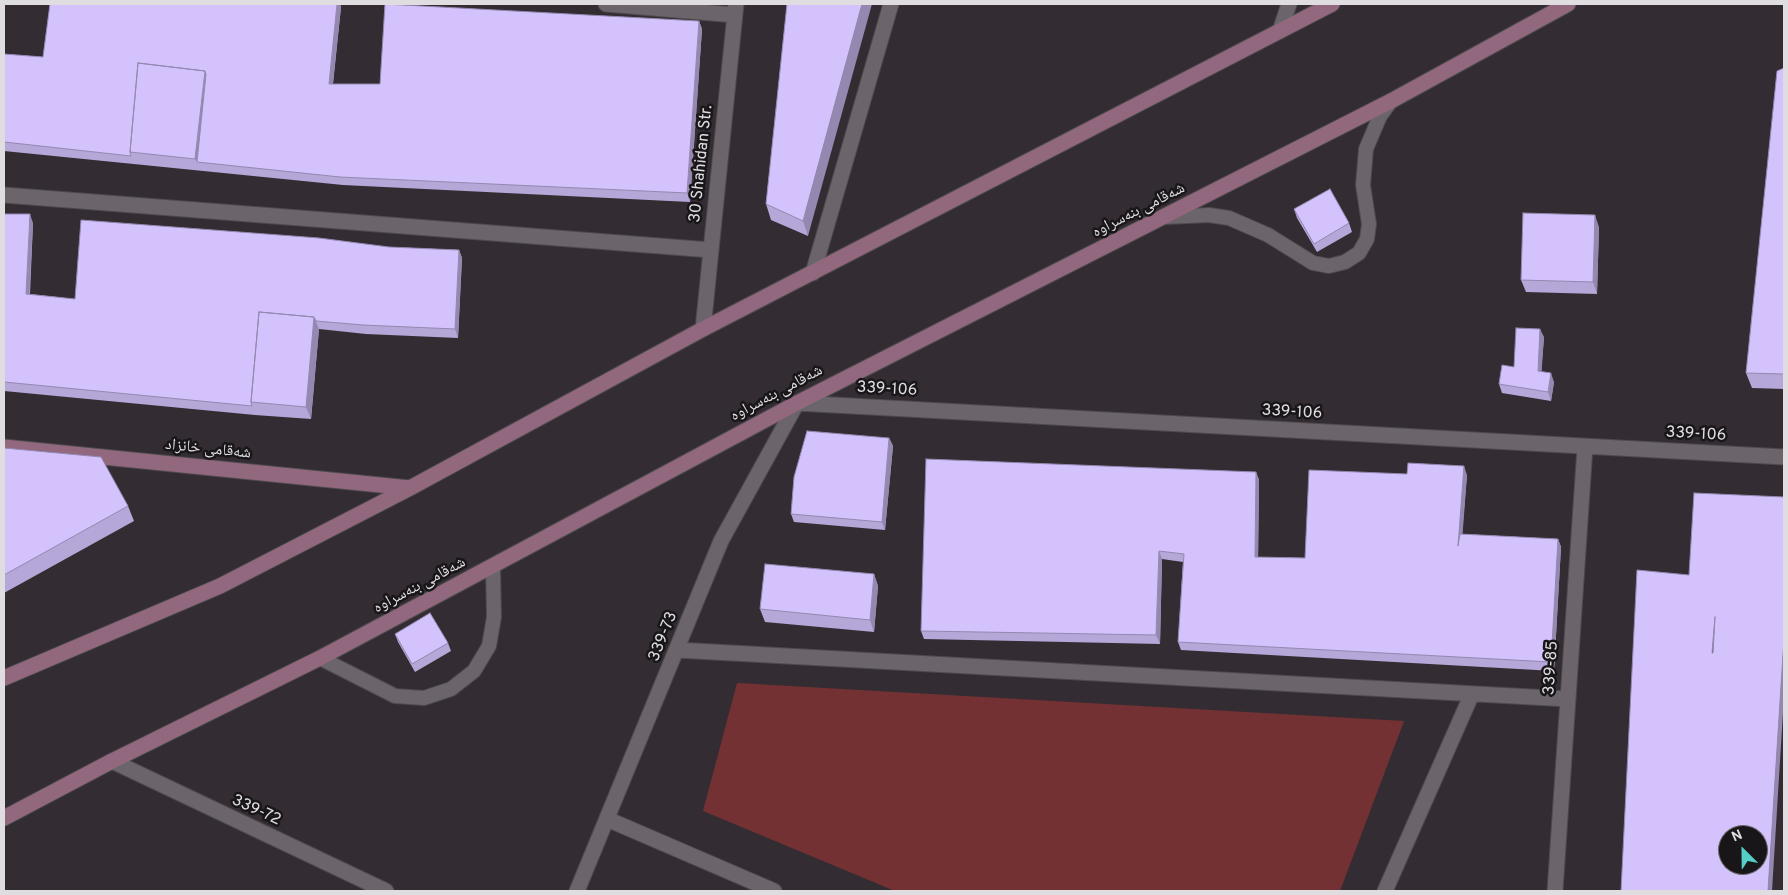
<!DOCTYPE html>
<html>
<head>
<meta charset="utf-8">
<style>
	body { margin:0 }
	#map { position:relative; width:1788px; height:895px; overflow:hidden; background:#332d33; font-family:Overpass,sans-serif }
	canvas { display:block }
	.frame { position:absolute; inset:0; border:5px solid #e0dde0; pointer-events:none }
	.north { position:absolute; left:1718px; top:825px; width:50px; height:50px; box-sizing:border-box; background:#191619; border:1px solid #696669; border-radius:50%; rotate:337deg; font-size:14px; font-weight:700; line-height:20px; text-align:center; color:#e0dde0 }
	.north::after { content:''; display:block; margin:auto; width:18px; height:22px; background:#55cec5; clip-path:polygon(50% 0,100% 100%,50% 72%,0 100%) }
</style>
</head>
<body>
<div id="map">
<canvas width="1788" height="895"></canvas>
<div class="frame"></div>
<div class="north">N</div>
</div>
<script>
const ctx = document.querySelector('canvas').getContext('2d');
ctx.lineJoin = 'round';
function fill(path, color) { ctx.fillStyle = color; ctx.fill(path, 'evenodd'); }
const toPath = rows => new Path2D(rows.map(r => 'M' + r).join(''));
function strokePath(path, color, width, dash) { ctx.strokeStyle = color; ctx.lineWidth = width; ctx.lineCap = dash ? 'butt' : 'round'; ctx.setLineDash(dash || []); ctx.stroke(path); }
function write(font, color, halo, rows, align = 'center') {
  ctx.font = font + ' Overpass,"Noto Naskh Arabic",sans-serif'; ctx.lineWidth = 5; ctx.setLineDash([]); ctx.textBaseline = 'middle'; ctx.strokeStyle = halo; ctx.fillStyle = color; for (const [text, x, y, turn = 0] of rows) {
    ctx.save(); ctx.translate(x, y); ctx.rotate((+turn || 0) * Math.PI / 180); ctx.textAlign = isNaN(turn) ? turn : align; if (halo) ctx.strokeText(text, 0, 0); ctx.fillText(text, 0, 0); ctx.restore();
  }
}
const green = toPath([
	[737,683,1404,721,1340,891,895,891,703,811]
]);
const lane = toPath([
	[1166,217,1209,215,1229,218,1268,235,1313,263,1329,266,1345,262,1359,253,1367,239,1369,224,1363,185,1366,149,1380,116,1391,101],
	[320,658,395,696,424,698,451,689,474,671,489,646,494,617,493,568]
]);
const street = toPath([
	[606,4,735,15],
	[1280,31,1289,4],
	[4,195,711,250],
	[813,273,891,4],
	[703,329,736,4],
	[677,650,1568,699],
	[112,761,386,891],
	[607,819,774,891],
	[577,891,721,541,797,403,1784,457],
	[1385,891,1471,696],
	[1555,891,1585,447]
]);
const secondary = toPath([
	[4,447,410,488],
	[4,678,220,586,410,488,703,329,1332,4],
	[4,818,112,761,320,658,797,403,1391,101,1568,4]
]);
const wall = toPath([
	[50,4,340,4,341,7,333,84,380,84,699,21,702,29,690,202,343,185,4,151,4,54,43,57],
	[787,4,808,236,771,220,766,204],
	[1784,68,1784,389,1752,388,1746,373],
	[1294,209,1349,223,1352,232,1317,252,1297,218],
	[4,214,33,223,30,294,75,299,389,247,459,250,462,258,458,338,366,334,319,329,311,419,255,415,4,391],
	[1599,227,1597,294,1526,292,1521,280],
	[1544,337,1541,372,1554,382,1551,401,1502,393,1499,384,1514,367],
	[889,438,893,446,885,530,794,522,791,514],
	[4,448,128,506,134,521,4,593],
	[1256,472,1259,480,1258,557,1305,558,1407,474,1467,475,1462,534,1558,539,1561,547,1554,671,1181,650,1178,642,1183,562,1162,559,1160,644,924,639,921,631],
	[874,574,878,586,874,632,765,622,760,609],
	[395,634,448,643,451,651,415,672,398,642]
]);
const shadedWall = toPath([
	[337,4,340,4,341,7,332,92,329,84],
	[862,4,872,4,808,236,803,221],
	[699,21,702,29,690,202,687,193],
	[205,71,209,83,197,162,195,159],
	[30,214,33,223,29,302,26,294],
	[1595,215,1599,227,1597,294,1593,282],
	[459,250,462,258,458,338,455,329],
	[314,317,319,329,311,419,306,407],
	[1540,329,1544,337,1541,380,1538,371],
	[1551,373,1554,382,1551,401,1548,392],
	[889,438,893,446,885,530,882,522],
	[1464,466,1467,475,1461,555,1458,546],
	[1256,472,1259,480,1258,566,1255,557],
	[1558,539,1561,547,1554,671,1551,662],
	[1159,551,1162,559,1160,644,1156,635],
	[874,574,878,586,874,632,870,620],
	[1784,639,1784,696,1772,891,1768,891]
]);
const building = toPath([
	[50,4,337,4,329,84,380,84,385,4,699,21,687,193,340,177,197,162,206,74,205,71,138,63,130,152,131,156,4,142,4,54,43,57,50,4],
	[787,4,862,4,803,221,766,204,787,4],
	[138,63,205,71,195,159,130,152,138,63],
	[1784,68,1784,374,1746,373,1777,71,1784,68],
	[1330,189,1349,223,1314,244,1294,209,1330,189],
	[1523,213,1595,215,1593,282,1521,280,1523,213],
	[4,214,30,214,26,294,75,299,81,220,319,238,389,247,459,250,455,329,363,325,316,321,314,317,259,312,251,402,252,406,4,382,4,214],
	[259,312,314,317,306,407,251,402,259,312],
	[1516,328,1540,329,1538,371,1551,373,1548,392,1499,384,1502,365,1514,367,1516,328],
	[807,431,889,438,882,522,791,514,794,477,807,431],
	[4,448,101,457,128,506,4,575,4,448],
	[926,459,1256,472,1255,557,1305,558,1309,470,1407,474,1408,463,1464,466,1458,546,1460,534,1558,539,1551,662,1178,642,1184,554,1159,551,1156,635,921,631,926,459],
	[1694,493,1784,497,1784,639,1768,891,1621,891,1637,570,1689,575,1694,493],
	[1715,617,1713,653,1712,653,1715,617],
	[1728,835,1758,835,1758,865,1728,865,1728,835],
	[765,564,874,574,870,620,760,609,765,564],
	[430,613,448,643,412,664,395,634,430,613]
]);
const streetNames = [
	["30 Shahidan Str.",702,164,-84],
	["شەقامی بنەسراوە",1139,211,-27],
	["339-106",887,390,3],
	["شەقامی بنەسراوە",777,394,-28],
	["339-106",1292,413,3],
	["339-106",1696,435,3],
	["شەقامی خانزاد",208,450,6],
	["شەقامی بنەسراوە",420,586,-28],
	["339-73",664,637,-68],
	["339-85",1552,668,-86],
	["339-72",256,811,25]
];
fill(green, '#743133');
strokePath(lane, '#4d494d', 16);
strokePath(street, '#4d494d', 17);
strokePath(secondary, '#4d494d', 17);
strokePath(lane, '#6b646b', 14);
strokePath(street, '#6b646b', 15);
strokePath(secondary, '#91687e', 15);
fill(wall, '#b5a7d8');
fill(shadedWall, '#9488b0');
fill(building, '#d3c2fb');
strokePath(building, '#9488b0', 1);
write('16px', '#e0dde0', '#191619', streetNames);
</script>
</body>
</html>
